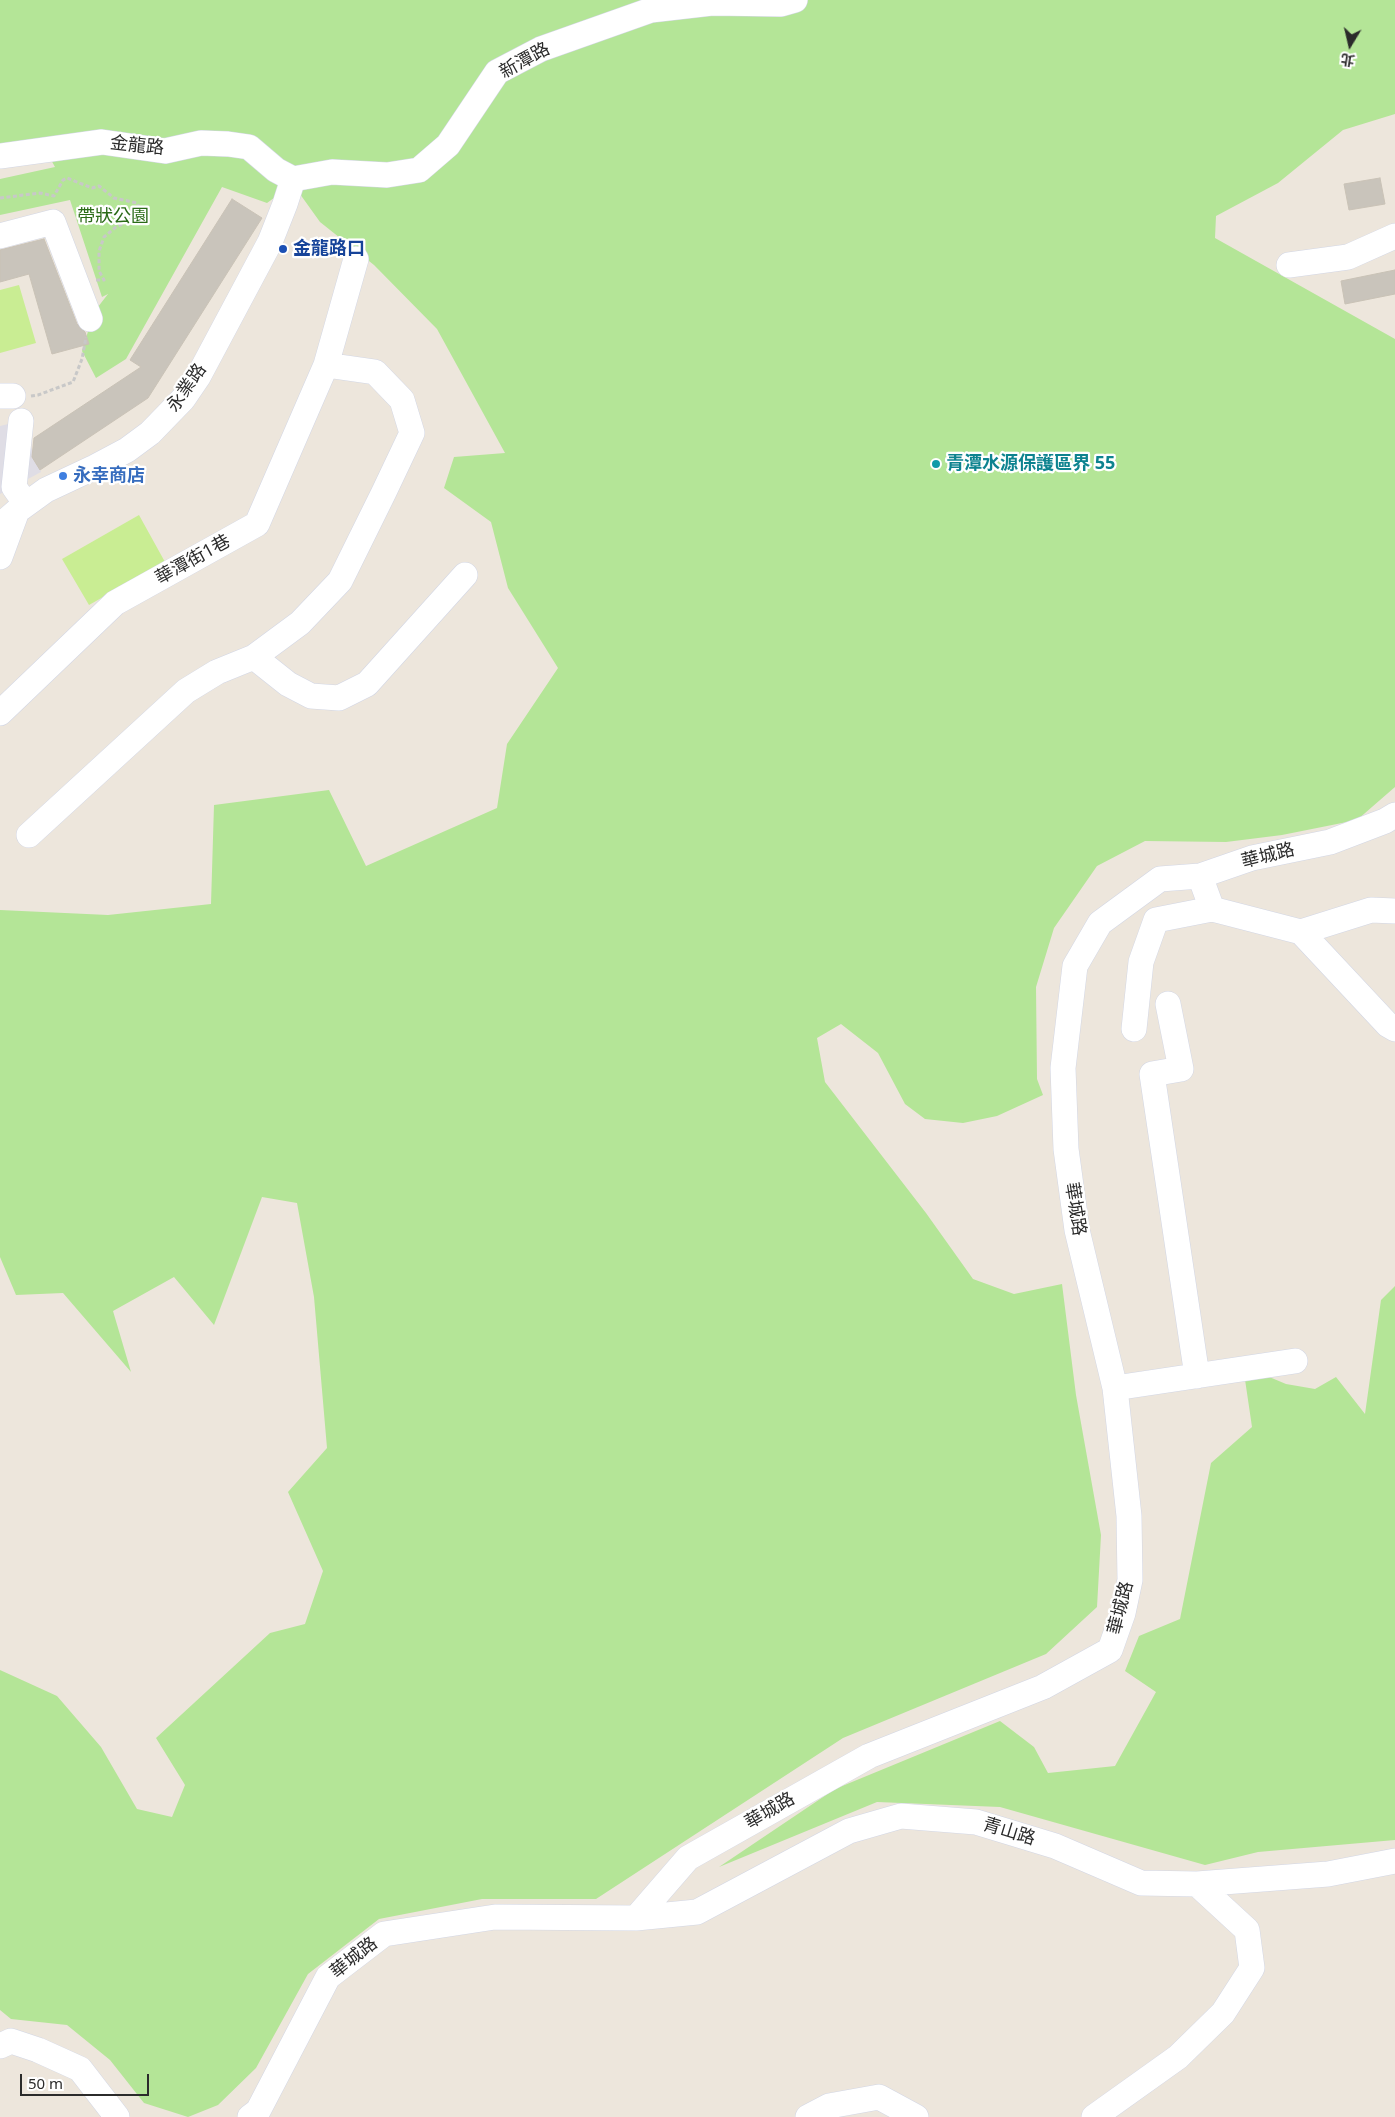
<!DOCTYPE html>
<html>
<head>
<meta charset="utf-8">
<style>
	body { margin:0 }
	#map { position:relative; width:1395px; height:2117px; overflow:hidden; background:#ede6dc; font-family:"Noto Sans","Noto Sans TC",sans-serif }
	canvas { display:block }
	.north { position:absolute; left:1325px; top:20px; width:50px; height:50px; -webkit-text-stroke:4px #fff; paint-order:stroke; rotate:189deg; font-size:14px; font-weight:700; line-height:20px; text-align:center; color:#2b2b2b }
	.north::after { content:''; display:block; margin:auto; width:18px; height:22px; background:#2b2b2b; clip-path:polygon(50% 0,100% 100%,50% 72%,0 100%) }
	.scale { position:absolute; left:20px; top:2074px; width:129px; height:22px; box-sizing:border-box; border:2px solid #2b2b2b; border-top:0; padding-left:6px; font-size:15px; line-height:18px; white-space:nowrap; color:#2b2b2b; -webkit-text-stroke:4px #fff; paint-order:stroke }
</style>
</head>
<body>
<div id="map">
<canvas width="1395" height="2117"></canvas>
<div class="north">北</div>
<div class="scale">50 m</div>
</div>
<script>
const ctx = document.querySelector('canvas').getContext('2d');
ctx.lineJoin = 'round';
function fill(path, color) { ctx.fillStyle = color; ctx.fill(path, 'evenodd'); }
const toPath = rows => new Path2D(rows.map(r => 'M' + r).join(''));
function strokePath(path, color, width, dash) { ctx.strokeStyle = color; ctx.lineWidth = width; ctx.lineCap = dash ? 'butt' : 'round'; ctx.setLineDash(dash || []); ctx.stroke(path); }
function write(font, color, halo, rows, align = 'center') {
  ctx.font = font + ' "Noto Sans","Noto Sans TC",sans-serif'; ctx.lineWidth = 4.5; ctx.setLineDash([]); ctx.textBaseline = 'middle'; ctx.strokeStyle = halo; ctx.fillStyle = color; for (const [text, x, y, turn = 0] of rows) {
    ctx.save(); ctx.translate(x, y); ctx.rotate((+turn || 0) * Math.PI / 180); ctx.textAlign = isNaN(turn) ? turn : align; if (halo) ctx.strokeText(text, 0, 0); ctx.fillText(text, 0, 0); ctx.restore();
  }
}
const industrial = toPath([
	[21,421,41,472,0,494,0,426]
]);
const green = toPath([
	[0,0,1395,0,1395,114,1343,130,1278,183,1216,216,1215,238,1395,339,1395,787,1357,820,1282,835,1226,842,1145,841,1097,866,1054,928,1036,987,1037,1079,1043,1095,997,1116,963,1123,925,1119,905,1104,878,1053,841,1024,817,1038,825,1082,926,1213,973,1279,1014,1294,1062,1284,1076,1395,1101,1535,1097,1607,1046,1654,843,1738,596,1899,482,1899,379,1919,308,1974,256,2068,218,2105,188,2117,144,2103,110,2060,67,2025,11,2019,0,2010,0,1670,57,1696,101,1747,137,1809,172,1817,185,1785,156,1738,270,1633,305,1624,323,1571,288,1492,327,1448,314,1297,297,1203,262,1197,214,1325,174,1277,113,1311,131,1372,63,1293,16,1295,0,1257,0,910,108,915,211,904,214,805,329,790,366,866,497,808,507,744,558,668,508,588,491,522,444,488,454,457,505,453,437,329,374,265,320,222,272,155,285,190,267,203,222,187,126,359,96,378,82,351,94,312,108,294,102,297,70,200,0,215,0,179,55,167,50,158,0,165],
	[1395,1286,1395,1840,1258,1852,1205,1865,1000,1807,877,1802,719,1867,835,1789,1000,1721,1034,1747,1048,1773,1115,1766,1156,1692,1125,1671,1139,1636,1180,1619,1211,1463,1252,1427,1243,1366,1286,1384,1315,1389,1336,1377,1365,1414,1381,1300]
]);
const pitch = toPath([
	[19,285,36,343,0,353,0,290],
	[139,515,165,562,89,605,62,559]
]);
const building = toPath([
	[1380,178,1385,204,1349,210,1344,184,1380,178],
	[232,199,262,218,148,398,40,470,32,457,34,438,141,367,130,360,232,199],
	[44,239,77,324,85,332,89,344,52,354,29,274,0,282,0,250,44,239],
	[1395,270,1395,294,1345,304,1341,281,1395,270]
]);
const path = toPath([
	[0,198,40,193,54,196,63,180,67,178,92,188,99,186,114,198,137,203,142,213,134,219,116,227,104,237,99,251,99,271,104,280,96,280],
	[31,396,38,395,73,382,82,359,86,337]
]);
const minor = toPath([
	[0,156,102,142,165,151,201,143,228,144,249,147,276,170,293,179],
	[293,179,332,172,387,175,419,170,448,145,497,72,541,49,651,10,712,3,781,4,795,0],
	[0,236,53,222,90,319],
	[1289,265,1348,257,1395,236],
	[0,396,13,396],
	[21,421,14,487,26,504],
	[0,526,17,511,46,490,95,467,127,450,150,433,183,399,198,377,270,242,285,204,293,179],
	[0,557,17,511],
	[254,657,288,684,311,696,339,698,367,684,465,575],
	[0,713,115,603,257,524,326,365,356,259],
	[29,835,186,691,217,672,254,657,300,623,340,581,384,492,412,433,402,400,375,372,326,365],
	[1200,876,1212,909,1301,932,1388,1025,1395,1029],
	[1301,932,1371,910,1395,911],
	[1168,1004,1181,1069,1152,1074,1197,1376],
	[1134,1029,1141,962,1156,920,1212,909],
	[1115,1388,1295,1361],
	[636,1918,688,1858,869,1756,1043,1687,1110,1650,1123,1613,1130,1580,1129,1516,1115,1388,1077,1230,1066,1149,1063,1068,1075,966,1100,923,1160,879,1200,876,1252,858,1330,842,1385,821,1395,815],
	[0,2046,11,2041,38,2050,80,2069,117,2117],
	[250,2117,258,2111,328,1977,384,1934,495,1917,636,1918,697,1912,849,1831,901,1816,976,1822,1055,1846,1141,1883,1197,1884,1328,1874,1395,1861],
	[808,2117,829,2106,879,2097,916,2117],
	[1094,2117,1178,2057,1223,2013,1252,1968,1247,1930,1197,1884]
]);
const markers = [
	[283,249,5,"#1a4fb4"],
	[936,464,5,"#0f9aa8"],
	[63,476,5,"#3f7fe0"]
];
const streetNames = [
	["新潭路",525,61,-29],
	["金龍路",137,146,6],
	["永業路",187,388,-55],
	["華潭街1巷",193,560,-29],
	["華城路",1268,856,-14],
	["華城路",1075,1209,81],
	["華城路",1121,1608,-76],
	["華城路",770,1811,-30],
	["青山路",1009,1832,17],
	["華城路",354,1958,-38]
];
const parkNames = [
	["帶狀公園",113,217]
];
const transitNames = [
	["金龍路口",293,249]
];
const cultureNames = [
	["青潭水源保護區界 55",946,464]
];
const shopNames = [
	["永幸商店",73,476]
];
fill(industrial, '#dfdde5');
fill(green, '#b4e597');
fill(pitch, '#c9ed93');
fill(building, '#c9c4bb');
strokePath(building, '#c9c2b6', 1);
strokePath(minor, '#d2d6e4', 26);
strokePath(path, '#c8c8c8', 3, [4, 2.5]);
strokePath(minor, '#fff', 25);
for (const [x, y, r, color] of markers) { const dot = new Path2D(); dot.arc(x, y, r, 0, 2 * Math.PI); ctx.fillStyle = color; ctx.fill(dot); strokePath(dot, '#fff', 2); }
write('18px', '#2b2b2b', '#fff', streetNames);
write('18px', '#2b6b18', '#fff', parkNames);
write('bold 18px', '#164399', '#fff', transitNames, 'left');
write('bold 18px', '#0d838f', '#fff', cultureNames, 'left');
write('bold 18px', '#366cbe', '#fff', shopNames, 'left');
</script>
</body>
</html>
